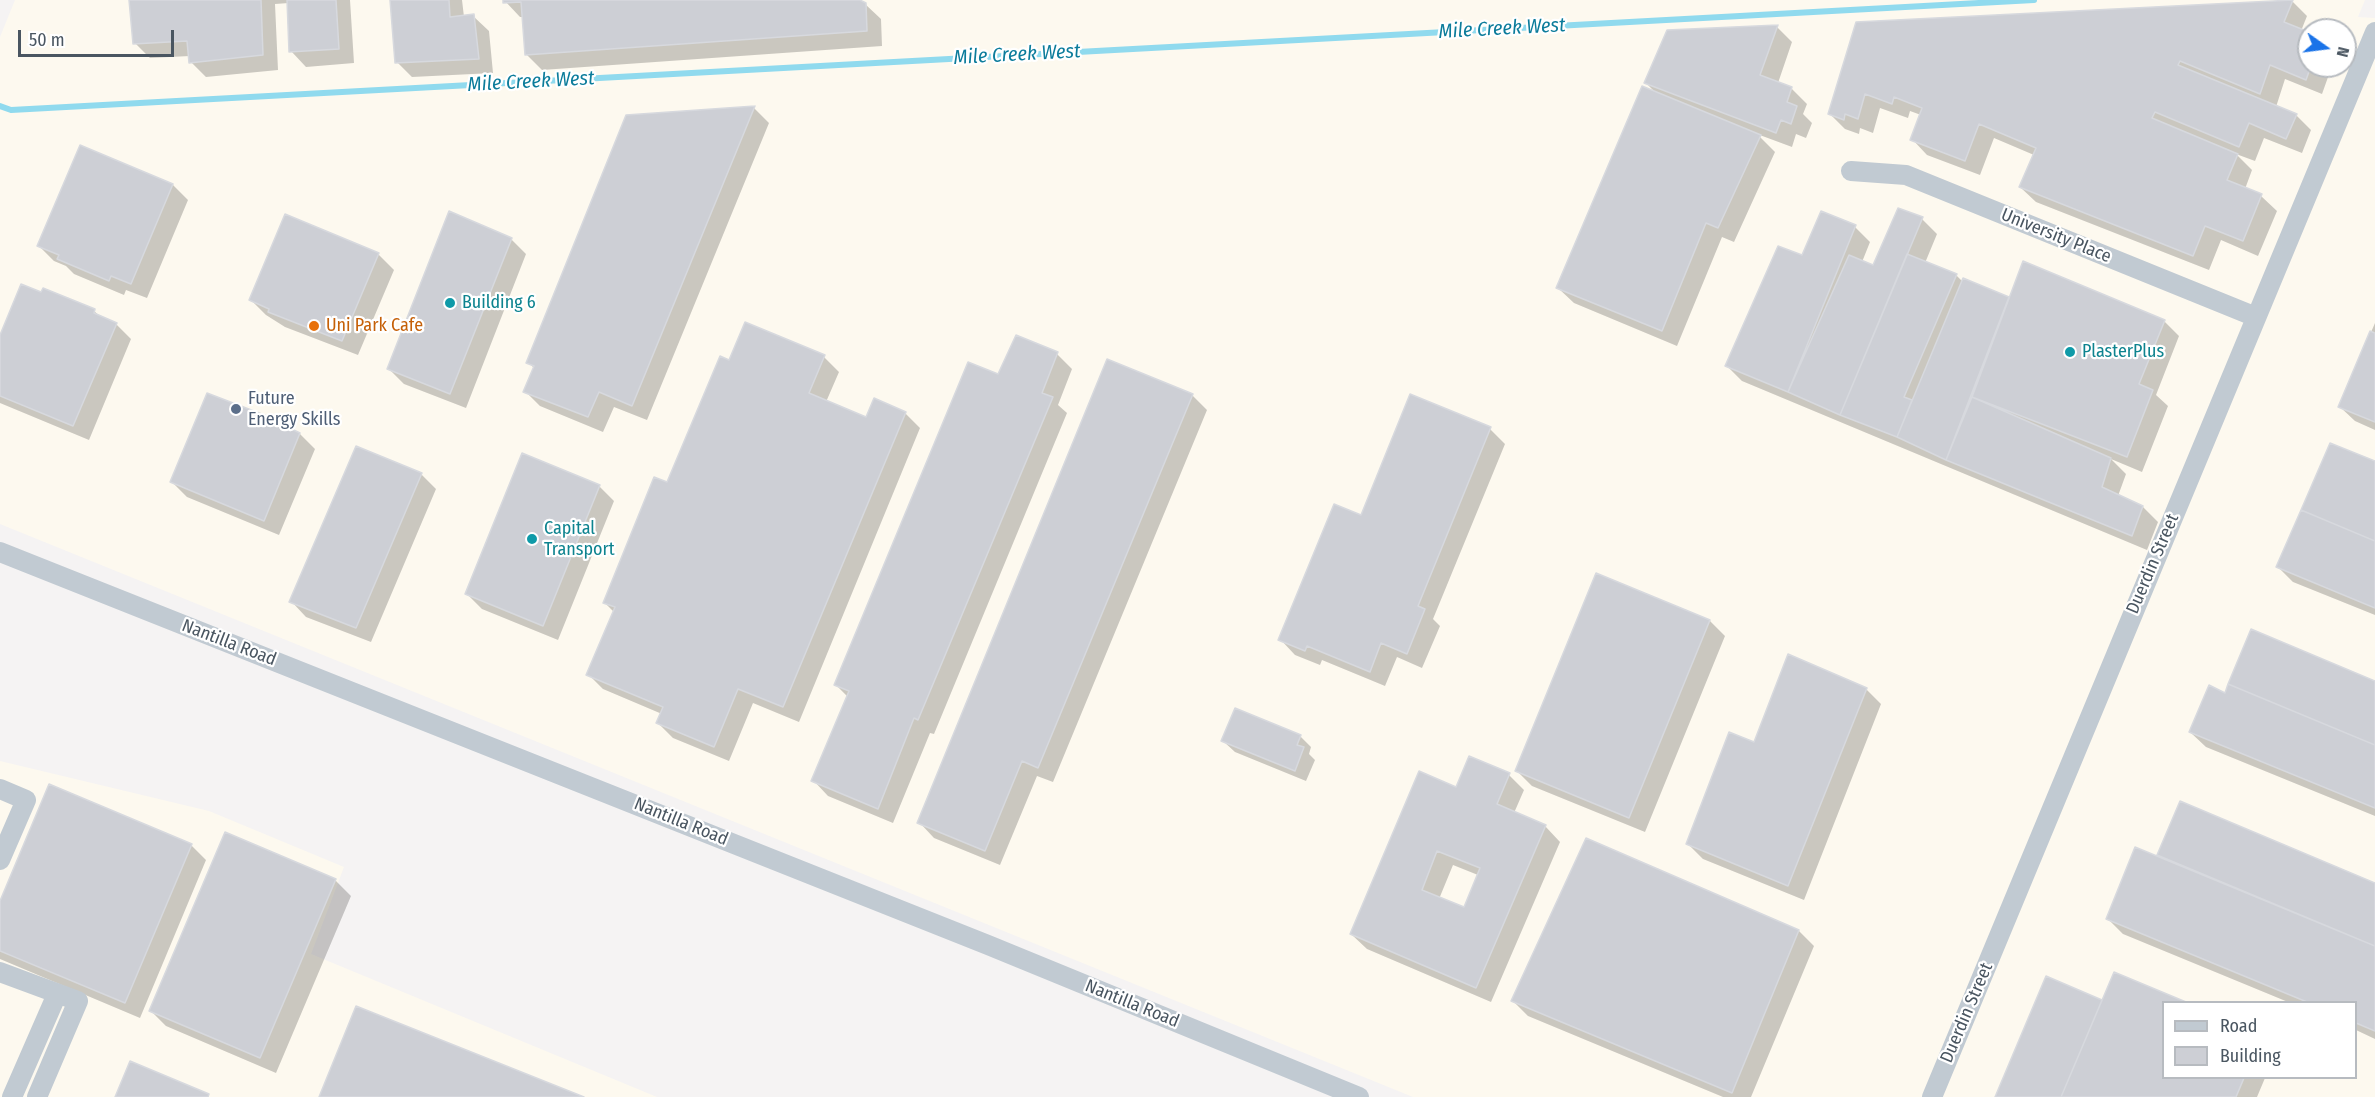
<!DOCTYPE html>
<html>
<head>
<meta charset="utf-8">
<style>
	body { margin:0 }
	#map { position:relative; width:2375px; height:1097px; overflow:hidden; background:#f5f3f3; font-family:"Fira Sans Condensed",sans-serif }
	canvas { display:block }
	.legend { position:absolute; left:2162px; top:1001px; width:195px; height:78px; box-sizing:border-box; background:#fff; border:2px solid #b7bbc0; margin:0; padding:8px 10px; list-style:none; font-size:18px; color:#4a5661 }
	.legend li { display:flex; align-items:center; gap:12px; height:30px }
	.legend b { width:30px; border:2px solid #b7bbc0 }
	.north { position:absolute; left:2297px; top:18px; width:60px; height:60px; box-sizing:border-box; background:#fff; border:2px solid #b7bbc0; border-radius:50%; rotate:104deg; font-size:16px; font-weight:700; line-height:24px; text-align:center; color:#4a5661 }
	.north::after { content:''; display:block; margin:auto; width:21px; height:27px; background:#1a73e8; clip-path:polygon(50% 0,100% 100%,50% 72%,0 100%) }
	.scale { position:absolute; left:18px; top:30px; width:156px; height:27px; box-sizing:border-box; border:3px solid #4a5661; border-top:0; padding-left:8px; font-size:18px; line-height:21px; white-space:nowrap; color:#4a5661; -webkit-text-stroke:4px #fff; paint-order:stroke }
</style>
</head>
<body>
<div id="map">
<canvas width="2375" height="1097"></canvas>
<ul class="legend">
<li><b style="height:8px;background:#c1cad2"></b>Road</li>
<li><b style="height:16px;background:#cdcfd5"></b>Building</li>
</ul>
<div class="north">N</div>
<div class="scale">50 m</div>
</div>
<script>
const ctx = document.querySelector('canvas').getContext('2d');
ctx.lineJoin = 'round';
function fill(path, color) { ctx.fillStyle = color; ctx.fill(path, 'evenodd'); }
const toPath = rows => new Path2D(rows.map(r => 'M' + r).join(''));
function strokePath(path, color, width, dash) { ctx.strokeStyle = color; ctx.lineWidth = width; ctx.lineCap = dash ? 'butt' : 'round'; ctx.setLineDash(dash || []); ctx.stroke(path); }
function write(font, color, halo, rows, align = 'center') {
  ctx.font = font + ' "Fira Sans Condensed",sans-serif'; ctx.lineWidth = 4.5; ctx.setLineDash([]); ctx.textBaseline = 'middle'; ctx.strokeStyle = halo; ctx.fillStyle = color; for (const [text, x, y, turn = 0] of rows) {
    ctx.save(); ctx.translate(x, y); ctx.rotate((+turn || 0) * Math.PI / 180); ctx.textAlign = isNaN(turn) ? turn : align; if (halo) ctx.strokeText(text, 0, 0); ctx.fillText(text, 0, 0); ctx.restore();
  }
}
const commercial = toPath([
	[15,0,2365,0,2358,17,2375,18,2375,1097,1413,1097,0,524,0,37],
	[2309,30,2345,30,2345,66,2309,66],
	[2164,1002,2356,1002,2356,1078,2164,1078],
	[0,761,209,811,344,867,311,954,657,1097,0,1097]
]);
const shadow = toPath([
	[130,0,350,0,354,63,306,67,291,51,289,3,275,4,278,70,206,77,191,62,190,56,150,58,135,43],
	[392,0,462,0,464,17,473,16,489,31,493,73,412,77,397,62],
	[504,0,857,0,865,4,881,19,882,46,542,70,526,54,524,17,520,17],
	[2292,1,2307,16,2301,31,2309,34,2309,66,2332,66,2322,94,2285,79,2276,107,2296,115,2311,130,2302,153,2264,138,2255,161,2236,154,2252,170,2245,189,2261,196,2277,211,2258,256,2221,240,2209,270,2036,202,2020,187,2034,155,1994,138,1980,175,1927,155,1912,139,1921,115,1910,111,1908,118,1880,108,1873,133,1860,128,1859,134,1845,129,1830,114,1857,23],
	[1777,27,1792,42,1778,83,1792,89,1807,104,1803,114,1812,123,1806,138,1796,134,1792,147,1757,134,1775,152,1734,242,1722,237,1677,346,1574,303,1558,288,1657,94,1646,83],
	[754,108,769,123,647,420,614,407,603,432,540,406,525,391,535,369,528,362,628,117],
	[81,147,173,185,188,200,147,298,126,290,124,295,74,274,66,266,54,261,39,246],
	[285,216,378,254,394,270,358,355,285,327,266,315,251,300],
	[1922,219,1937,234,1925,263,1956,275,1963,282,2010,299,2164,321,2179,336,2156,395,2168,406,2142,472,2111,459,2126,474,2118,496,2143,507,2158,522,2147,550,1742,381,1727,366,1803,257,1855,227,1870,242,1862,262,1874,267],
	[511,239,526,254,466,408,404,384,389,369],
	[94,311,102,318,116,324,131,339,89,440,0,403,0,339],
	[2375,323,2375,430,2355,421,2339,406],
	[1057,354,1072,369,1058,405,1067,413,934,734,930,733,893,823,828,796,813,780,848,697,836,685],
	[824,357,839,372,826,402,867,419,905,413,920,428,799,722,753,703,729,761,673,738,658,723,662,714,603,689,588,674,614,612,605,603,730,362],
	[1192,395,1207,410,1053,782,1037,776,1000,865,934,838,919,822],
	[280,422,300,434,315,449,279,535,187,497,172,482],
	[1490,429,1505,444,1433,619,1440,626,1422,668,1397,657,1385,686,1322,660,1320,665,1295,655,1280,639,1362,516],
	[2375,463,2375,615,2293,582,2278,567],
	[421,474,436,489,371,642,306,617,291,601],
	[599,486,614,501,558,640,482,609,467,594],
	[1710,621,1725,636,1645,832,1532,786,1517,771],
	[2375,683,2375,816,2206,747,2190,732,2226,695],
	[1866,689,1881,704,1804,900,1703,859,1688,844],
	[1300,736,1311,747,1309,754,1315,760,1306,781,1235,752,1223,741],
	[1509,775,1524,790,1514,813,1545,826,1560,842,1491,1002,1367,949,1351,934,1456,789],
	[1453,865,1478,875,1465,909,1439,899],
	[2180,803,2375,885,2375,1039,2356,1030,2356,1002,2288,1002,2123,934,2108,919,2158,857],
	[226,834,336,881,351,896,276,1073,166,1026,151,1011],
	[191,845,206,860,140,1018,0,959,0,905],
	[1799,931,1814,946,1751,1097,1723,1097,1528,1016,1513,1001],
	[2114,974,2182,1002,2164,1002,2164,1078,2265,1078,2257,1097,1997,1097,2047,978,2103,1002]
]);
const stream = toPath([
	[0,106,11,110,2034,0]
]);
const building = toPath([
	[129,0,261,0,263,55,189,63,187,41,133,44,129,0],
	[287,0,336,0,339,49,289,52,287,0],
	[390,0,449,0,450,17,474,14,479,59,395,63,390,0],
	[503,0,860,0,866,3,867,31,525,55,521,2,503,3,503,0],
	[2293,0,2284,22,2309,32,2309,66,2311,66,2306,80,2270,65,2260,94,2180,61,2178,65,2297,114,2286,139,2249,123,2239,147,2155,112,2152,118,2238,154,2227,180,2262,194,2243,241,2205,226,2193,256,2019,187,2036,148,1979,124,1965,161,1910,140,1922,108,1894,97,1892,104,1865,94,1858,119,1845,114,1844,120,1828,114,1856,22,2293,0],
	[1778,25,1760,75,1792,87,1787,102,1797,106,1791,124,1781,120,1776,133,1644,83,1667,30,1778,25],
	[1642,86,1761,135,1718,228,1706,223,1662,331,1556,288,1642,86],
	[755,106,632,406,599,392,588,417,523,392,534,366,526,363,626,115,755,106],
	[80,145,173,184,131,284,111,276,109,281,57,259,59,255,37,246,80,145],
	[1898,208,1923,217,1840,415,1788,392,1849,255,1873,265,1898,208],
	[449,211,512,238,450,394,387,369,449,211],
	[1821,211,1856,225,1788,392,1725,366,1778,246,1802,255,1821,211],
	[285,214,379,253,342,341,268,312,269,309,249,300,285,214],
	[1907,254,1957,274,1904,397,1912,400,1897,437,1840,415,1907,254],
	[2023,261,2165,320,2139,384,2153,390,2127,457,1972,397,2023,261],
	[1963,278,2009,297,1946,460,1897,437,1963,278],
	[21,284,41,292,43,288,95,309,94,313,117,323,73,426,0,396,0,335,21,284],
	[745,322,825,355,809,393,866,417,874,398,906,412,783,707,738,689,714,747,656,723,663,707,586,675,615,607,603,603,654,477,667,482,720,356,729,360,745,322],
	[2370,331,2375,333,2375,422,2338,407,2370,331],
	[1016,335,1058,352,1042,393,1053,397,918,720,914,718,878,809,811,781,849,691,834,685,968,362,998,374,1016,335],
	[1107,359,1193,394,1038,768,1022,761,985,851,917,823,1107,359],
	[207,393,280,421,279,423,300,433,264,521,170,482,207,393],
	[1410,394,1491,427,1418,606,1425,609,1407,654,1381,643,1370,672,1307,646,1305,651,1278,640,1334,504,1361,515,1410,394],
	[1972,397,2111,458,2102,487,2143,506,2132,536,1946,460,1972,397],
	[2330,443,2375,461,2375,541,2301,510,2330,443],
	[356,446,422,473,356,628,289,602,356,446],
	[522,453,600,485,543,626,465,594,522,453],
	[2301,510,2375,541,2375,608,2276,567,2301,510],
	[1596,573,1710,620,1629,818,1515,771,1596,573],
	[2251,629,2375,681,2375,745,2228,684,2251,629],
	[1788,654,1867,688,1788,886,1686,844,1729,732,1754,742,1788,654],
	[2228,684,2375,745,2375,808,2189,732,2209,685,2225,693,2228,684],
	[1235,708,1301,735,1297,745,1304,747,1295,771,1221,741,1235,708],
	[1469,756,1510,773,1497,804,1546,825,1476,988,1350,934,1419,771,1456,787,1469,756],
	[1437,851,1480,868,1464,907,1422,890,1437,851],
	[49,784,192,844,125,1003,0,951,0,901,49,784],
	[2180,801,2375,883,2375,946,2157,855,2180,801],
	[225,832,336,879,260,1058,149,1011,225,832],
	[1586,838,1799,930,1732,1093,1511,1001,1586,838],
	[2135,847,2375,946,2375,1031,2356,1023,2356,1002,2307,1002,2106,919,2135,847],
	[2114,972,2186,1002,2164,1002,2164,1078,2244,1078,2236,1097,2061,1097,2114,972],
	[2046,976,2102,1000,2061,1097,1995,1097,2046,976],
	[356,1006,584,1097,319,1097,356,1006],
	[130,1061,209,1094,208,1097,115,1097,130,1061]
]);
const minor = toPath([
	[1851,171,1906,175,2256,317],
	[0,552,988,945,1359,1097],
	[0,789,26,800,0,860],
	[0,972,78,1001,37,1097],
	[12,1097,57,994],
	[1932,1097,2375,32]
]);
const markers = [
	[450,303,6,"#0f9aa8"],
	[314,326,6,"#e8710a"],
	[2070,352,6,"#0f9aa8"],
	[236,409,6,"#5c6f8a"],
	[532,539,6,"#0f9aa8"]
];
const streetNames = [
	["University Place",2056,236,22],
	["Duerdin Street",2153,564,-67],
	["Nantilla Road",229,643,21],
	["Nantilla Road",681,822,22],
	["Nantilla Road",1132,1004,22],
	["Duerdin Street",1967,1013,-67]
];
const cultureNames = [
	["Building 6",462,303],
	["PlasterPlus",2082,352],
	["Capital",544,529],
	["Transport",544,550]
];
const foodNames = [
	["Uni Park Cafe",326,326]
];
const serviceNames = [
	["Future",248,399],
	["Energy Skills",248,420]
];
const waterNames = [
	["Mile Creek West",1502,29,-3],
	["Mile Creek West",1017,55,-3],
	["Mile Creek West",531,82,-3]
];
fill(commercial, '#fdf9ef');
fill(shadow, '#0003');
strokePath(stream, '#90daee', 6);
fill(building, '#cdcfd5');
strokePath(building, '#d7d9de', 1.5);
strokePath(minor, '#c1cad2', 20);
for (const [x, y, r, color] of markers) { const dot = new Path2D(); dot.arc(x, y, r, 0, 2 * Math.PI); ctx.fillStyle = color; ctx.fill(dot); strokePath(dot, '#fff', 2); }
write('18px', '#4a5661', '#fff', streetNames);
write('18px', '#0d838f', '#fff', cultureNames, 'left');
write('18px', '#c56008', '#fff', foodNames, 'left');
write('18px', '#4e5e75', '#fff', serviceNames, 'left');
write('italic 20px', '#0c7c9b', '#fff', waterNames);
</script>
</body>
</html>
